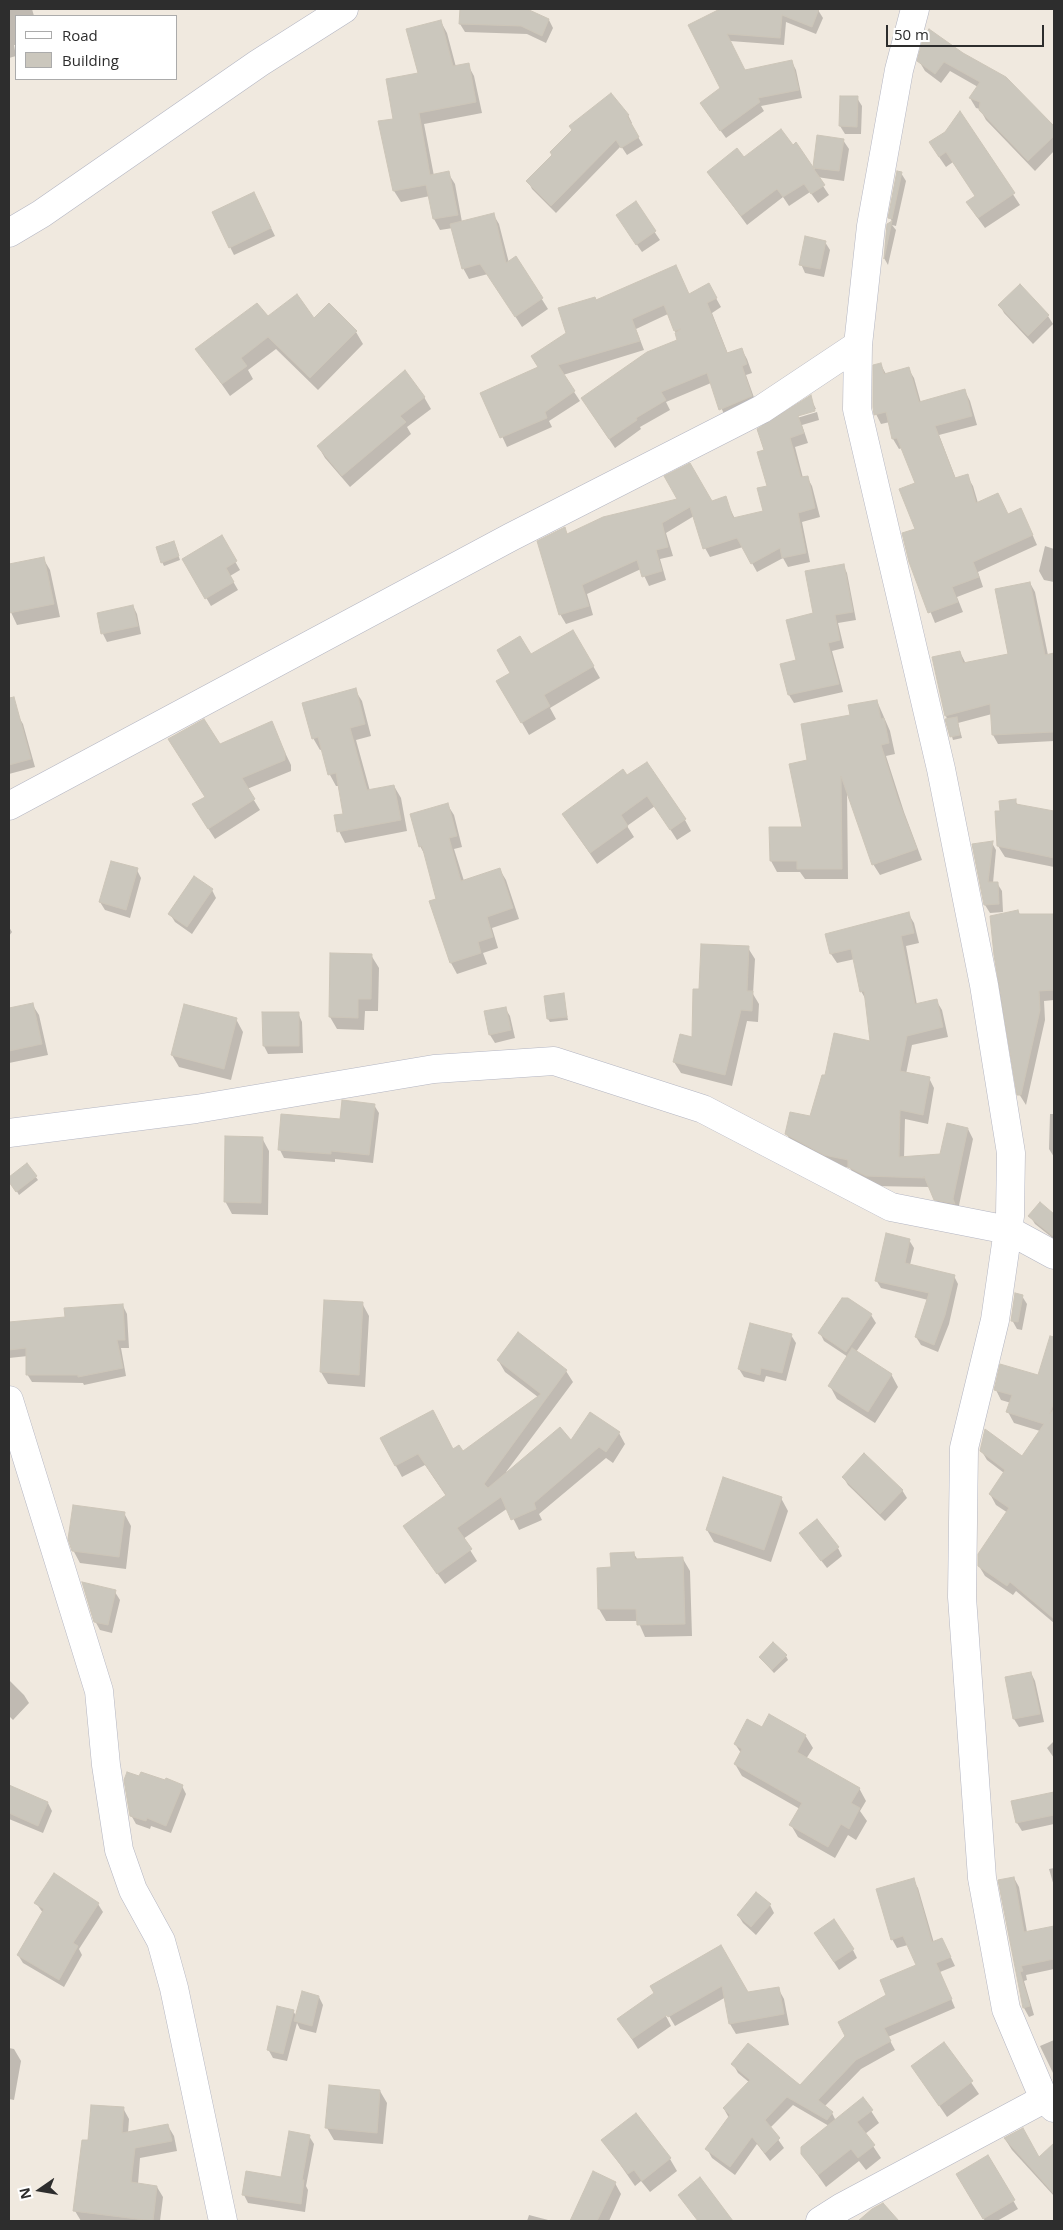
<!DOCTYPE html>
<html>
<head>
<meta charset="utf-8">
<style>
	body { margin:0 }
	#map { position:relative; width:1063px; height:2230px; overflow:hidden; background:#f0e9df; font-family:"Open Sans",sans-serif }
	canvas { display:block }
	.frame { position:absolute; inset:0; border:10px solid #2d2d2d; pointer-events:none }
	.legend { position:absolute; left:15px; top:15px; width:162px; height:65px; box-sizing:border-box; background:#fff; border:1px solid #ababab; margin:0; padding:6px 9px; list-style:none; font-size:15px; color:#2d2d2d }
	.legend li { display:flex; align-items:center; gap:10px; height:25px }
	.legend b { width:25px; border:1px solid #ababab }
	.north { position:absolute; left:15px; top:2165px; width:50px; height:50px; -webkit-text-stroke:4px #fff; paint-order:stroke; rotate:257deg; font-size:14px; font-weight:700; line-height:20px; text-align:center; color:#2d2d2d }
	.north::after { content:''; display:block; margin:auto; width:18px; height:22px; background:#2d2d2d; clip-path:polygon(50% 0,100% 100%,50% 72%,0 100%) }
	.scale { position:absolute; left:886px; top:25px; width:158px; height:22px; box-sizing:border-box; border:2px solid #2d2d2d; border-top:0; padding-left:6px; font-size:15px; line-height:18px; white-space:nowrap; color:#2d2d2d; -webkit-text-stroke:4px #fff; paint-order:stroke }
</style>
</head>
<body>
<div id="map">
<canvas width="1063" height="2230"></canvas>
<div class="frame"></div>
<ul class="legend">
<li><b style="height:6px;background:#fff"></b>Road</li>
<li><b style="height:14px;background:#cbc7bd"></b>Building</li>
</ul>
<div class="north">N</div>
<div class="scale">50 m</div>
</div>
<script>
const ctx = document.querySelector('canvas').getContext('2d');
ctx.lineJoin = 'round';
function fill(path, color) { ctx.fillStyle = color; ctx.fill(path, 'evenodd'); }
const toPath = rows => new Path2D(rows.map(r => 'M' + r).join(''));
function strokePath(path, color, width, dash) { ctx.strokeStyle = color; ctx.lineWidth = width; ctx.lineCap = dash ? 'butt' : 'round'; ctx.setLineDash(dash || []); ctx.stroke(path); }
const shadow = toPath([
	[9,9,32,9,34,16,16,16,16,45,14,45,16,56,9,58],
	[461,9,524,9,549,20,553,28,546,43,527,34,465,32,460,24],
	[723,9,818,10,823,18,816,34,786,22,784,45,730,41,745,72,792,62,796,70,802,98,761,106,764,111,726,138,706,111,722,89,689,25],
	[441,22,447,33,456,67,468,65,474,76,482,113,424,124,434,176,448,173,455,184,462,222,493,214,499,224,509,263,516,258,548,309,522,327,488,274,469,279,463,268,453,228,440,230,434,219,430,196,401,202,394,191,395,120,419,74],
	[963,54,1006,78,1054,128,1054,151,1035,171,986,120,980,109,976,108,970,98,978,87,950,71,941,83,925,71,919,61],
	[857,98,862,106,861,134,845,134,840,126],
	[960,114,1020,205,985,228,974,213,976,197,953,162,946,167,937,154,946,133],
	[628,115,632,123,630,124,643,145,627,155,621,146,556,213,532,189,528,181],
	[818,136,843,140,849,149,844,181,817,177,829,195,818,203,810,192,789,206,783,197,747,225,708,172,744,159,814,171],
	[901,173,906,181,896,226,892,225,896,230,888,265,884,258,888,225,892,222,890,217],
	[258,201,275,236,234,255,230,247],
	[635,203,660,240,642,252,622,223],
	[825,242,830,250,824,277,805,273,801,264],
	[675,266,689,295,708,284,721,307,712,313,728,354,742,350,747,359,752,373,746,375,757,406,726,419,711,383,666,402,670,410,640,427,641,429,615,448,588,408,679,341,668,314,636,329,644,350,563,375,580,401,549,421,552,427,507,447,482,393,539,368,596,301],
	[1020,286,1048,316,1053,324,1033,344,1004,313,1000,305],
	[267,318,314,320,356,332,363,344,318,390,276,349,248,370,253,379,230,396,197,349],
	[881,365,886,374,908,368,914,378,921,403,965,391,970,401,977,425,939,435,956,479,967,476,973,486,978,503,1008,516,1026,520,1037,545,978,572,983,587,957,597,963,612,935,623,910,561,917,530,916,484,902,448,899,449,893,439,890,422,881,424,876,414],
	[424,397,431,409,407,427,411,434,350,487,325,458,318,446],
	[810,397,816,409,800,414,797,418,817,412,819,420,802,425,808,443,795,447,803,478,807,477,812,486,820,517,802,522,810,562,788,567,783,558,757,572,743,547,710,557,705,548,694,516,666,533,673,556,660,559,666,580,649,586,641,569,587,594,593,615,566,624,560,614,564,529,568,535,725,498,735,519,764,512,768,487,766,451],
	[221,537,240,570,230,576,238,590,211,606,184,560],
	[175,546,180,560,164,566,162,562],
	[1045,546,1054,549,1054,582,1044,580,1039,571],
	[43,558,50,570,60,617,17,625,9,608,9,565],
	[843,565,847,573,856,620,838,623,844,648,832,651,843,692,794,703,789,695,798,661],
	[1030,583,1035,592,1048,655,1054,654,1054,741,998,744,993,735,992,714,958,723,962,738,953,740,946,716,960,652,966,664,1010,655],
	[133,606,137,614,141,634,107,642,103,634,98,614],
	[573,631,600,678,550,708,556,719,529,735,498,681,512,673,530,656],
	[355,690,362,701,371,736,356,740,370,791,394,786,401,798,407,831,345,843,339,831,344,815,339,786,336,786,330,775,323,749,320,750,313,738],
	[877,701,890,731,895,754,886,756,904,812,922,860,880,875,873,864,847,790,848,879,805,879,800,872,777,872,771,861,804,828,809,761,851,716],
	[18,716,23,724,35,767,9,774,9,718],
	[271,723,291,765,291,771,247,789,260,810,215,839,200,816,219,745],
	[627,777,685,820,691,831,677,840,655,806,627,826,634,837,597,864,563,814],
	[1015,801,1018,805,1054,812,1054,867,1005,857,998,846,1001,813],
	[447,804,454,815,462,847,454,849,464,881,500,870,506,880,519,919,492,928,498,948,483,953,487,964,457,974,451,963,431,902,438,900,426,857,420,846],
	[992,843,996,850,993,883,997,883,1002,891,1003,912,990,913,985,905],
	[137,870,141,878,130,918,105,910,100,902],
	[212,890,216,898,192,934,175,922,170,914],
	[1018,911,1020,915,1054,915,1054,1000,1044,1001,1045,1020,1026,1105,1019,1094],
	[908,913,914,923,919,943,906,946,917,1005,936,1000,942,1010,948,1037,912,1045,906,1074,929,1078,934,1088,928,1124,905,1119,904,1158,941,1155,968,1129,973,1139,958,1210,941,1209,930,1187,872,1186,855,1176,850,1168,831,1164,792,1144,787,1134,811,1118,826,1077,871,1043,866,1000,861,991,855,959,837,963,831,954,826,935],
	[9,927,12,932,9,936],
	[748,948,755,959,753,994,759,1004,758,1022,747,1021,732,1086,681,1073,674,1062,693,1039,700,991],
	[371,955,379,968,378,1011,365,1011,364,1030,337,1029,330,1017],
	[563,995,568,1020,550,1022,548,1019],
	[32,1004,39,1015,48,1055,9,1063,9,1009],
	[505,1008,510,1016,515,1038,495,1043,490,1035],
	[298,1013,302,1022,303,1053,268,1054,264,1046],
	[236,1019,243,1032,231,1080,179,1067,172,1055],
	[374,1105,379,1113,373,1163,335,1159,335,1162,284,1158,280,1150],
	[1050,1114,1054,1114,1054,1157,1049,1149],
	[262,1138,269,1151,268,1215,232,1214,225,1201],
	[27,1165,38,1180,19,1195,9,1178],
	[1040,1204,1054,1215,1054,1239,1035,1224,1030,1216],
	[909,1240,914,1248,910,1265,954,1276,958,1284,949,1324,938,1352,921,1345,916,1337,928,1300,881,1288,876,1280],
	[1022,1296,1027,1304,1022,1330,1017,1329,1012,1320],
	[362,1303,369,1316,365,1387,328,1384,321,1372],
	[123,1306,127,1314,129,1348,121,1348,126,1376,84,1385,83,1383,32,1382,27,1374,28,1356,9,1358,9,1324,66,1318],
	[871,1315,876,1323,856,1352,891,1374,898,1387,875,1423,837,1399,830,1386,848,1357,824,1341,820,1333],
	[518,1334,566,1371,573,1382,506,1472,571,1442,619,1433,625,1444,613,1463,606,1458,539,1514,542,1520,519,1530,508,1508,463,1539,477,1561,445,1584,411,1537,446,1496,425,1465,402,1477,381,1439,463,1453,538,1397,505,1372,498,1360],
	[791,1335,796,1343,786,1381,766,1376,764,1382,744,1377,739,1369],
	[1054,1344,1054,1505,1050,1512,1054,1514,1054,1623,1016,1591,1013,1595,985,1576,979,1566,1008,1513,996,1505,990,1494,1004,1473,987,1460,981,1450,1023,1458,1040,1431,1014,1423,1008,1412,1011,1403,1001,1400,996,1390,1039,1377,1044,1359],
	[843,1477,902,1490,907,1498,885,1521,848,1485],
	[781,1498,788,1511,771,1562,714,1542,707,1530],
	[124,1513,131,1526,126,1569,80,1563,73,1550],
	[806,1541,838,1548,842,1556,827,1568],
	[634,1554,638,1560,683,1559,690,1571,692,1636,645,1637,638,1621,606,1621,599,1609,598,1569,612,1569],
	[115,1592,120,1600,112,1633,100,1630,95,1621],
	[786,1656,788,1660,774,1673,762,1660],
	[1031,1673,1035,1681,1044,1722,1019,1727,1014,1719],
	[9,1680,24,1695,29,1703,13,1720,9,1716],
	[762,1729,805,1735,813,1748,806,1759,859,1788,866,1801,860,1811,867,1821,856,1840,848,1835,835,1858,798,1837,791,1825,800,1809,742,1776,735,1764,741,1753,735,1744],
	[1054,1741,1054,1758,1047,1748],
	[9,1786,48,1803,52,1811,43,1833,9,1819],
	[182,1786,186,1794,171,1833,151,1826,150,1829,136,1824,131,1815],
	[1054,1794,1054,1824,1022,1831,1017,1823,1013,1802],
	[1054,1868,1054,1886,1049,1869],
	[54,1875,98,1904,103,1912,79,1949,82,1955,64,1987,23,1963,18,1955,43,1913,36,1903],
	[1014,1878,1019,1887,1027,1932,1054,1927,1054,1969,1026,1975,1027,1980,1024,1981,1034,2015,1029,2017,1024,2008,1000,1881],
	[913,1880,918,1888,934,1943,942,1939,955,1966,940,1972,955,2008,888,2037,895,2050,861,2069,824,2107,832,2113,836,2121,863,2099,879,2123,865,2134,881,2158,866,2170,859,2161,826,2187,802,2153,829,2126,793,2105,770,2128,784,2148,770,2161,757,2144,735,2175,712,2158,707,2149,729,2118,724,2109,750,2083,738,2073,733,2064,800,2087,918,1966,908,1945,897,1948,892,1939],
	[770,1905,774,1913,756,1935,743,1923,738,1915],
	[820,1941,853,1950,857,1958,839,1970],
	[720,1947,747,1994,778,1988,784,1999,789,2025,736,2034,730,2024,726,1997,675,2026,666,2011,664,2012,671,2026,638,2049,619,2019],
	[319,1997,323,2005,316,2033,300,2029,297,2023,287,2061,273,2058,268,2049,293,2011,297,2017],
	[1054,2040,1054,2072,1053,2073,1040,2046],
	[944,2043,979,2094,947,2117,912,2066],
	[9,2048,14,2049,21,2061,14,2100,9,2099],
	[380,2091,387,2103,383,2144,334,2140,327,2128],
	[123,2108,129,2119,128,2133,168,2126,174,2136,177,2151,140,2158,138,2184,157,2187,163,2197,160,2221,81,2221,75,2211,90,2142],
	[309,2136,314,2144,306,2186,308,2190,305,2212,248,2203,244,2195,282,2178],
	[1005,2139,1039,2159,1049,2149,1054,2155,1054,2196,1012,2150],
	[603,2140,670,2159,677,2171,650,2192,641,2181,635,2186],
	[988,2157,1018,2209,997,2221,985,2221,958,2175],
	[594,2173,615,2183,621,2194,609,2221,572,2221],
	[529,2215,552,2221,527,2221]
]);
const building = toPath([
	[460,9,527,9,549,19,542,36,521,26,459,24,460,9],
	[720,9,819,9,812,27,782,15,780,38,727,34,745,70,792,60,799,90,758,98,760,102,720,131,700,103,720,88,688,25,720,9],
	[441,20,453,66,469,63,476,102,419,113,430,175,449,171,458,215,433,219,426,185,393,191,378,121,393,119,386,79,418,73,406,29,441,20],
	[929,29,963,53,1006,77,1054,126,1054,136,1028,161,979,110,980,102,969,98,980,82,944,62,935,74,917,61,924,35,929,29],
	[611,93,629,115,627,116,639,137,621,148,616,140,551,206,526,181,552,155,550,152,572,130,569,126,611,93],
	[840,96,858,96,857,127,839,126,840,96],
	[960,111,1015,193,978,218,966,202,975,196,946,152,939,157,929,142,945,132,960,111],
	[781,129,793,145,796,142,813,167,817,135,844,139,839,171,813,168,825,185,811,194,804,184,783,197,777,189,741,216,707,172,737,148,744,157,781,129],
	[897,171,902,172,892,219,888,218,897,171],
	[254,192,271,228,229,248,212,212,254,192],
	[636,201,656,231,636,245,616,215,636,201],
	[494,213,506,263,516,256,543,298,515,317,480,264,462,269,450,224,494,213],
	[892,221,884,259,887,224,892,221],
	[805,236,826,241,820,269,799,265,805,236],
	[676,265,689,294,709,283,717,298,707,303,727,353,742,348,747,364,742,366,752,396,719,410,707,373,661,392,666,400,636,418,637,420,609,439,581,398,647,352,677,340,675,333,681,329,674,331,664,305,632,319,640,341,558,365,575,391,545,412,547,418,500,438,480,393,538,367,531,356,566,333,558,308,595,297,596,300,676,265],
	[1020,284,1049,315,1028,336,998,305,1020,284],
	[297,294,314,318,329,303,357,331,310,378,268,337,241,358,247,366,222,384,195,349,257,303,268,316,297,294],
	[881,363,884,374,909,367,919,402,965,389,972,416,935,426,955,478,968,474,976,503,998,493,1008,514,1021,508,1033,535,973,562,979,577,952,587,958,602,928,613,909,562,902,533,915,529,899,489,915,483,897,438,892,439,886,412,874,415,873,407,873,365,881,363],
	[405,370,425,397,400,416,406,422,342,476,317,446,405,370],
	[811,395,815,411,798,416,804,433,790,438,801,477,808,476,815,508,798,513,806,553,782,558,780,548,751,564,737,538,703,549,690,507,662,523,668,547,656,550,662,571,642,577,637,560,582,585,589,606,559,615,537,541,565,527,567,534,603,517,677,499,664,476,690,463,712,501,726,496,733,518,763,511,757,488,767,486,757,452,764,450,757,429,811,395],
	[222,535,237,561,226,568,234,582,205,599,182,559,222,535],
	[174,541,179,556,161,563,156,547,174,541],
	[44,557,54,604,9,613,9,564,44,557],
	[844,564,853,612,835,615,840,640,828,643,839,684,788,695,780,664,796,660,786,620,813,613,805,571,844,564],
	[1030,582,1045,655,1054,653,1054,732,992,735,990,704,945,716,932,657,960,651,963,663,1008,654,995,589,1030,582],
	[133,605,138,626,101,634,97,613,133,605],
	[573,630,594,666,544,695,550,706,521,723,496,681,510,673,497,650,520,636,531,654,573,630],
	[356,688,365,724,350,728,367,790,394,785,401,820,337,832,334,815,343,814,336,773,328,775,318,737,312,739,302,703,356,688],
	[14,697,31,759,9,765,9,698,14,697],
	[877,700,881,719,884,718,889,743,881,745,898,799,917,849,872,865,841,776,842,869,797,869,797,861,770,861,769,827,802,827,789,764,807,760,801,724,850,715,848,705,877,700],
	[957,717,960,735,950,737,945,719,957,717],
	[204,719,220,744,272,721,285,753,285,760,242,778,255,799,208,829,192,804,205,797,168,739,204,719],
	[647,762,686,819,670,830,647,796,621,815,628,826,590,853,562,814,623,769,627,775,647,762],
	[1016,799,1016,804,1054,811,1054,858,997,846,995,811,1000,811,999,801,1016,799],
	[448,803,457,836,449,838,461,881,500,868,513,908,487,917,493,937,478,942,481,953,450,963,429,901,436,899,422,846,419,847,410,814,448,803],
	[993,841,988,882,998,882,999,904,984,905,972,844,993,841],
	[111,861,138,868,126,910,99,902,111,861],
	[194,876,213,889,187,927,168,914,194,876],
	[1018,910,1019,914,1054,914,1054,990,1039,991,1040,1010,1021,1095,1017,1095,994,955,990,916,1018,910],
	[909,912,914,933,901,936,915,1004,937,999,943,1027,907,1036,900,1071,930,1077,923,1115,900,1110,899,1157,940,1154,947,1123,968,1128,953,1199,955,1204,934,1200,924,1176,924,1178,866,1176,848,1167,848,1160,824,1155,785,1134,790,1112,810,1116,822,1075,825,1075,834,1033,870,1041,864,991,860,992,851,949,830,954,825,934,909,912],
	[701,944,749,946,747,991,753,991,752,1011,741,1010,725,1075,673,1062,680,1034,692,1037,693,989,699,989,701,944],
	[330,953,372,954,371,999,358,999,358,1018,329,1017,330,953],
	[564,993,567,1017,547,1019,544,996,564,993],
	[33,1003,42,1044,9,1051,9,1008,33,1003],
	[184,1004,237,1018,224,1069,171,1055,184,1004],
	[506,1007,511,1030,489,1035,484,1011,506,1007],
	[262,1012,299,1012,299,1046,263,1046,262,1012],
	[342,1100,375,1104,369,1155,331,1151,331,1154,278,1150,281,1114,340,1119,342,1100],
	[225,1136,263,1137,261,1203,224,1202,225,1136],
	[27,1163,37,1176,16,1192,9,1182,9,1177,27,1163],
	[1040,1202,1054,1214,1054,1237,1028,1216,1040,1202],
	[886,1233,910,1239,905,1263,955,1275,945,1315,934,1345,915,1337,929,1293,875,1281,886,1233],
	[1015,1293,1023,1295,1018,1322,1011,1321,1015,1293],
	[842,1298,848,1298,872,1314,846,1352,818,1333,842,1298],
	[324,1300,363,1302,359,1375,320,1372,324,1300],
	[123,1304,125,1340,117,1340,123,1368,78,1377,78,1375,26,1375,26,1348,9,1350,9,1322,65,1317,64,1308,123,1304],
	[750,1323,792,1334,782,1373,761,1368,760,1375,738,1369,750,1323],
	[518,1332,567,1370,484,1484,488,1488,560,1427,571,1440,590,1412,620,1432,606,1452,599,1447,534,1503,536,1509,511,1520,501,1497,457,1528,472,1549,437,1574,403,1526,446,1495,418,1454,395,1466,380,1438,433,1410,453,1449,459,1445,463,1451,541,1394,497,1360,518,1332],
	[1050,1336,1054,1337,1054,1401,1050,1414,1054,1409,1054,1619,1010,1582,1007,1586,978,1566,978,1554,1009,1508,989,1494,1005,1470,980,1451,985,1429,1022,1456,1044,1424,1006,1412,1012,1395,994,1390,1000,1364,1038,1375,1050,1336],
	[852,1348,892,1374,868,1412,828,1386,852,1348],
	[864,1453,903,1490,880,1514,842,1477,864,1453],
	[723,1477,782,1497,764,1550,706,1530,723,1477],
	[73,1505,125,1512,119,1557,72,1551,68,1539,73,1505],
	[817,1519,839,1547,821,1561,799,1533,817,1519],
	[634,1552,635,1559,683,1557,685,1624,637,1625,636,1609,598,1609,597,1568,611,1567,610,1553,634,1552],
	[82,1582,116,1590,108,1625,94,1622,82,1582],
	[773,1642,787,1655,772,1670,759,1657,773,1642],
	[1031,1672,1040,1714,1013,1719,1005,1677,1031,1672],
	[769,1714,806,1735,797,1752,860,1788,851,1803,860,1808,849,1829,841,1824,828,1847,789,1825,802,1803,734,1764,742,1749,734,1744,747,1719,762,1727,769,1714],
	[127,1772,139,1776,141,1772,165,1780,166,1778,183,1785,166,1826,147,1818,146,1821,130,1816,124,1780,127,1772],
	[9,1785,48,1802,38,1826,9,1813,9,1785],
	[1054,1792,1054,1815,1016,1823,1011,1801,1054,1792],
	[54,1873,99,1903,73,1943,78,1946,59,1980,17,1955,44,1909,34,1903,54,1873],
	[1014,1877,1024,1932,1054,1926,1054,1959,1021,1966,1023,1971,1020,1972,1030,2006,1023,2008,998,1880,1014,1877],
	[914,1878,932,1942,942,1938,951,1957,936,1963,952,1999,884,2028,891,2041,856,2060,818,2100,833,2112,827,2120,787,2097,765,2120,780,2138,765,2153,752,2137,730,2167,705,2149,730,2115,723,2108,750,2080,731,2064,748,2043,800,2085,845,2036,838,2022,886,1995,880,1980,916,1965,903,1936,891,1940,876,1889,914,1878],
	[756,1892,771,1904,751,1927,737,1915,756,1892],
	[834,1919,854,1949,834,1962,814,1933,834,1919],
	[721,1945,748,1992,779,1987,784,2014,729,2024,722,1986,668,2017,667,2015,632,2039,617,2019,654,1993,650,1986,721,1945],
	[302,1991,319,1996,312,2026,294,2021,302,1991],
	[277,2006,294,2010,283,2054,267,2050,277,2006],
	[944,2042,973,2081,939,2106,911,2066,944,2042],
	[329,2085,380,2090,377,2133,325,2128,329,2085],
	[863,2097,873,2110,857,2122,875,2145,858,2158,851,2149,818,2175,801,2154,801,2147,863,2097],
	[91,2105,124,2107,122,2133,168,2124,172,2141,135,2148,131,2182,157,2186,153,2221,73,2211,82,2140,88,2140,91,2105],
	[636,2113,671,2158,642,2181,634,2170,628,2174,601,2140,636,2113],
	[1023,2128,1039,2157,1054,2143,1054,2194,1004,2138,1023,2128],
	[289,2131,310,2135,302,2180,304,2180,301,2204,242,2195,246,2171,281,2177,289,2131],
	[988,2155,1015,2200,983,2219,956,2174,988,2155],
	[593,2171,616,2182,597,2221,570,2221,593,2171],
	[700,2177,733,2221,698,2221,678,2195,700,2177],
	[883,2203,899,2221,858,2221,872,2209,883,2203]
]);
const minor = toPath([
	[915,9,899,70,871,226,858,345,857,409,941,769,984,985,1011,1153,1010,1216,995,1320,964,1448,962,1597,982,1878,1006,2009,1044,2099,1054,2108],
	[9,233,41,214,259,63,344,9],
	[9,806,511,537,762,409,858,345],
	[9,1133,196,1109,434,1069,554,1061,703,1109,891,1207,1008,1230,1054,1255],
	[9,1400,99,1691,106,1765,119,1850,133,1890,161,1941,174,1988,223,2221],
	[820,2221,842,2207,1044,2099]
]);
fill(shadow, '#0003');
fill(building, '#cbc7bd');
strokePath(building, '#ccc5b8', 1);
strokePath(minor, '#b3b5c2', 29);
strokePath(minor, '#fff', 28);
</script>
</body>
</html>
